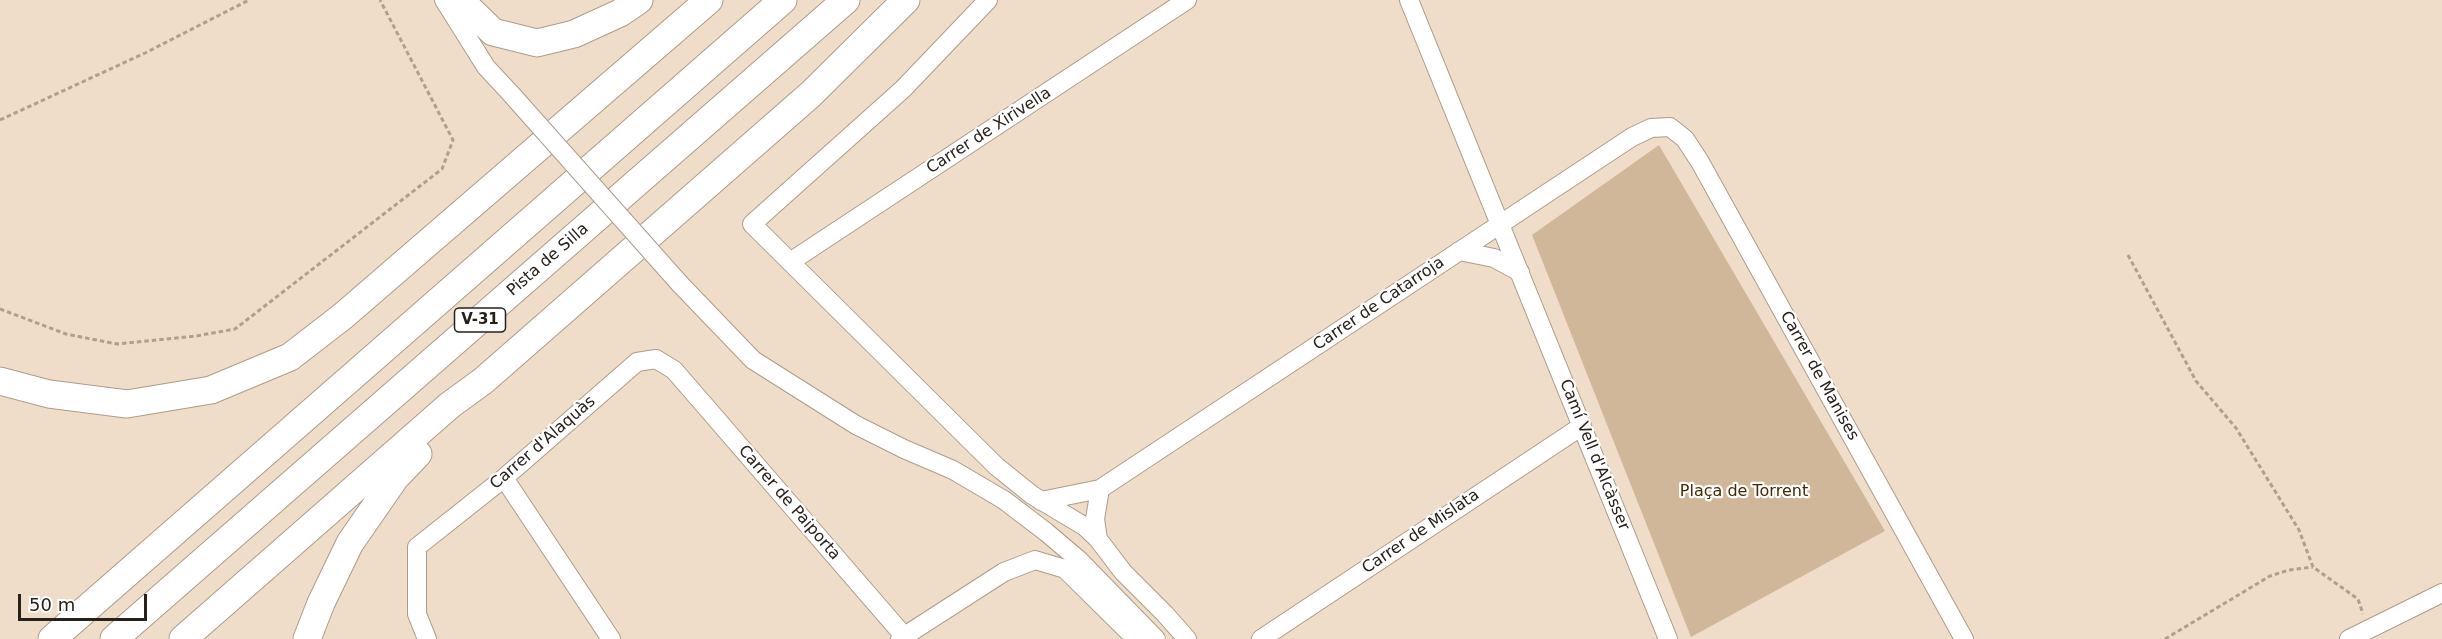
<!DOCTYPE html>
<html>
<head>
<meta charset="utf-8">
<style>
	body { margin:0 }
	#map { position:relative; width:2442px; height:639px; overflow:hidden; background:#f0ddc9; font-family:"DejaVu Sans",sans-serif }
	canvas { display:block }
	.scale { position:absolute; left:18px; top:594px; width:129px; height:27px; box-sizing:border-box; border:3px solid #28211a; border-top:0; padding-left:8px; font-size:18px; line-height:21px; white-space:nowrap; color:#28211a; -webkit-text-stroke:4px #fff; paint-order:stroke }
</style>
</head>
<body>
<div id="map">
<canvas width="2442" height="639"></canvas>
<div class="scale">50 m</div>
</div>
<script>
const ctx = document.querySelector('canvas').getContext('2d');
ctx.lineJoin = 'round';
function fill(path, color) { ctx.fillStyle = color; ctx.fill(path, 'evenodd'); }
const toPath = rows => new Path2D(rows.map(r => 'M' + r).join(''));
function strokePath(path, color, width, dash) { ctx.strokeStyle = color; ctx.lineWidth = width; ctx.lineCap = dash ? 'butt' : 'round'; ctx.setLineDash(dash || []); ctx.stroke(path); }
function write(font, color, halo, rows, align = 'center') {
  ctx.font = font + ' "DejaVu Sans",sans-serif'; ctx.lineWidth = 4.5; ctx.setLineDash([]); ctx.textBaseline = 'middle'; ctx.strokeStyle = halo; ctx.fillStyle = color; for (const [text, x, y, turn = 0] of rows) {
    ctx.save(); ctx.translate(x, y); ctx.rotate((+turn || 0) * Math.PI / 180); ctx.textAlign = isNaN(turn) ? turn : align; if (halo) ctx.strokeText(text, 0, 0); ctx.fillText(text, 0, 0); ctx.restore();
  }
}
const green = toPath([
	[1659,145,1885,531,1691,637,1532,235]
]);
const path = toPath([
	[0,120,145,53,249,0],
	[2128,255,2196,381,2236,428,2299,530,2313,567,2358,599,2363,614],
	[0,309,66,334,117,344,196,336,235,329,442,169,453,140,380,0],
	[2165,639,2270,576,2289,570,2313,567]
]);
const minor = toPath([
	[444,0,486,67,512,95],
	[988,0,903,89,752,224,996,466,1032,495,1084,526,1098,539,1123,572,1165,614,1187,639],
	[1409,0,1668,639],
	[1459,251,1494,258,1520,272],
	[790,262,1187,0],
	[680,284,753,360,856,425,904,449,953,470,1004,500,1046,532,1079,560,1156,639],
	[504,478,611,639],
	[1041,501,1100,489,1632,137,1651,128,1670,127,1685,139,1700,162,1964,639],
	[1098,539,1095,519,1100,489],
	[427,639,417,614,417,547,504,478,637,362,656,359,674,370,904,636],
	[900,639,1004,572,1035,560,1065,569,1136,639],
	[1261,639,1582,426],
	[2349,639,2442,593]
]);
const highway = toPath([
	[460,0,493,32,537,43,574,34,620,13,639,0],
	[0,381,49,394,127,404,211,390,290,357,343,316,709,0],
	[52,639,783,0],
	[114,639,846,0],
	[183,639,450,405,483,381,811,94,906,0],
	[307,639,321,603,350,543,395,478,418,454]
]);
const minorBridge = toPath([
	[512,95,680,284]
]);
const shields = [
	[480,320,51]
];
const shieldNames = [
	["V-31",480,320]
];
const streetNames = [
	["Carrer de Xirivella",989,131,-33],
	["Pista de Silla",548,260,-41],
	["Carrer de Catarroja",1379,304,-34],
	["Carrer de Manises",1819,376,61],
	["Carrer d'Alaquàs",543,443,-41],
	["Camí Vell d'Alcàsser",1594,455,68],
	["Carrer de Paiporta",789,503,49],
	["Carrer de Mislata",1421,532,-34]
];
const parkNames = [
	["Plaça de Torrent",1744,492]
];
fill(green, '#d1b79a');
strokePath(minor, '#ad9c89', 20);
strokePath(highway, '#ad9c89', 29);
strokePath(path, '#ae9f8f', 3, [4.5, 3]);
strokePath(minor, '#fff', 18);
strokePath(highway, '#fff', 27);
strokePath(minorBridge, '#ad9c89', 20, []);
strokePath(minorBridge, '#fff', 18);
for (const [x, y, w] of shields) { const box = new Path2D(); box.roundRect(x - w / 2, y - 12, w, 24, 4.5); ctx.fillStyle = '#fff'; ctx.fill(box); strokePath(box, '#28211a', 1.5); }
write('bold 15px', '#28211a', null, shieldNames);
write('16px', '#28211a', '#fff', streetNames);
write('16px', '#442903', '#fff', parkNames);
</script>
</body>
</html>
